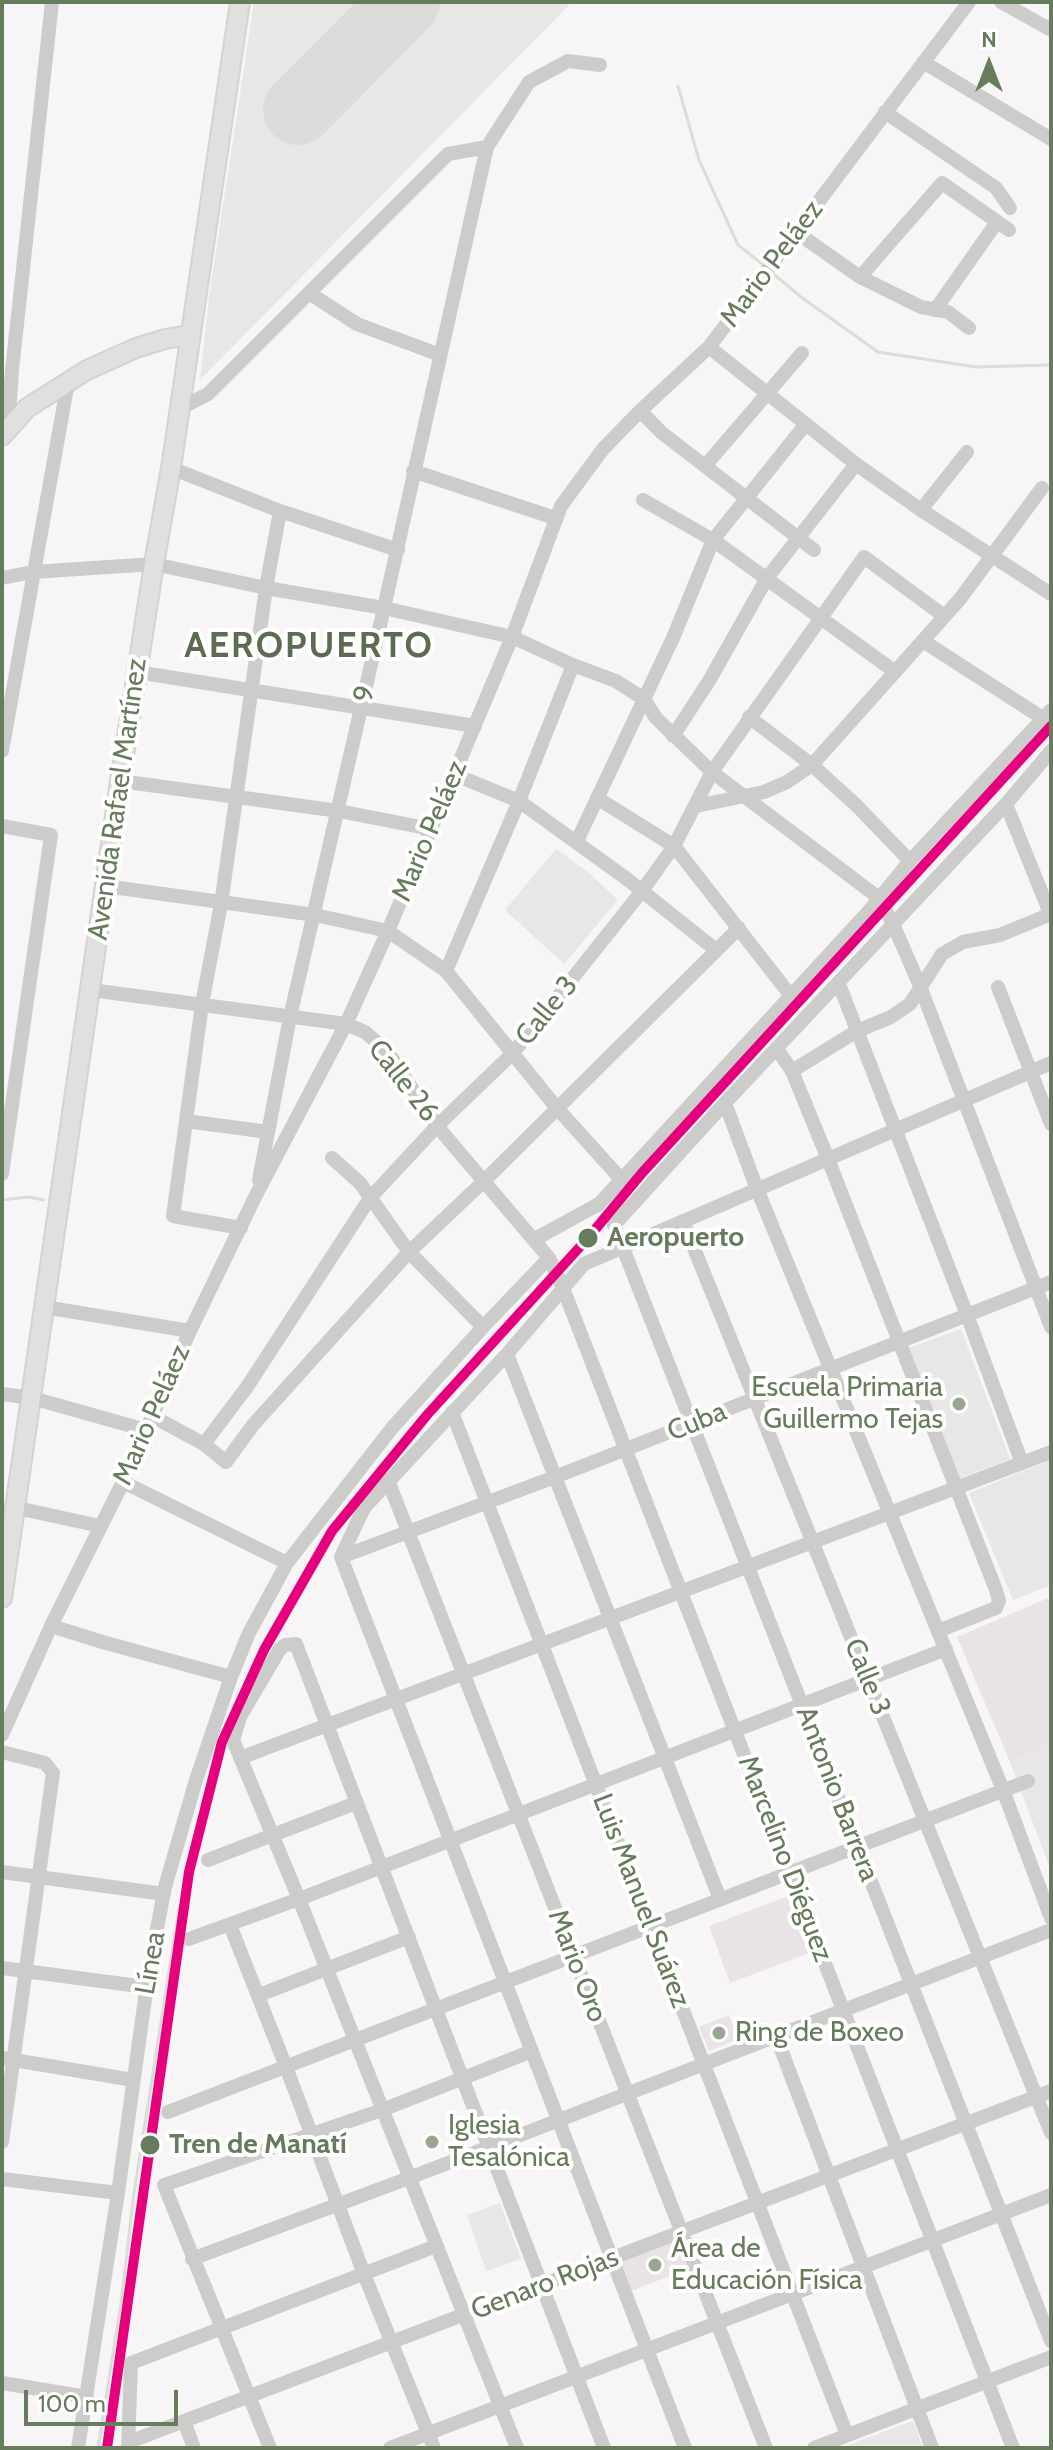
<!DOCTYPE html>
<html>
<head>
<meta charset="utf-8">
<style>
	body { margin:0 }
	#map { position:relative; width:1053px; height:2450px; overflow:hidden; background:#f7f5f6; font-family:Cabin,sans-serif }
	canvas { display:block }
	.frame { position:absolute; inset:0; border:4px solid #667c5c; pointer-events:none }
	.north { position:absolute; left:949px; top:24px; width:80px; height:80px; -webkit-text-stroke:6px #fff; paint-order:stroke; rotate:0deg; font-size:22px; font-weight:700; line-height:32px; text-align:center; color:#667c5c }
	.north::after { content:''; display:block; margin:auto; width:28px; height:36px; background:#667c5c; clip-path:polygon(50% 0,100% 100%,50% 72%,0 100%) }
	.scale { position:absolute; left:24px; top:2390px; width:154px; height:36px; box-sizing:border-box; border:4px solid #667c5c; border-top:0; padding-left:10px; font-size:24px; line-height:28px; white-space:nowrap; color:#667c5c; -webkit-text-stroke:6px #fff; paint-order:stroke }
</style>
</head>
<body>
<div id="map">
<canvas width="1053" height="2450"></canvas>
<div class="frame"></div>
<div class="north">N</div>
<div class="scale">100 m</div>
</div>
<script>
const ctx = document.querySelector('canvas').getContext('2d');
ctx.lineJoin = 'round';
function fill(path, color) { ctx.fillStyle = color; ctx.fill(path, 'evenodd'); }
const toPath = rows => new Path2D(rows.map(r => 'M' + r).join(''));
function strokePath(path, color, width, dash) { ctx.strokeStyle = color; ctx.lineWidth = width; ctx.lineCap = dash ? 'butt' : 'round'; ctx.setLineDash(dash || []); ctx.stroke(path); }
function write(font, color, halo, rows, align = 'center') {
  ctx.font = font + ' Cabin,sans-serif'; ctx.lineWidth = 8; ctx.setLineDash([]); ctx.textBaseline = 'middle'; ctx.strokeStyle = halo; ctx.fillStyle = color; for (const [text, x, y, turn = 0] of rows) {
    ctx.save(); ctx.translate(x, y); ctx.rotate((+turn || 0) * Math.PI / 180); ctx.textAlign = isNaN(turn) ? turn : align; if (halo) ctx.strokeText(text, 0, 0); ctx.fillText(text, 0, 0); ctx.restore();
  }
}
const built = toPath([
	[254,2,572,2,200,380,209,297],
	[556,849,589,873,618,900,564,964,505,910],
	[961,1329,1010,1459,958,1479,908,1348],
	[1051,1460,1051,1585,1013,1600,969,1493],
	[1051,1745,1051,1871,1010,1762],
	[500,2203,521,2259,486,2271,467,2215],
	[913,2421,923,2448,840,2448]
]);
const green = toPath([
	[1048,1598,1051,1607,1051,1745,1010,1762,957,1637],
	[791,1895,812,1952,730,1983,709,1926],
	[729,2015,738,2039,709,2051,699,2027],
	[678,2239,690,2268,631,2291,620,2262]
]);
const stream = toPath([
	[678,86,699,160,738,245,765,266],
	[770,271,801,297,878,352,976,367,1051,365],
	[2,1200,28,1197,44,1200],
	[98,2448,121,2303,134,2193,179,1908]
]);
const runway = toPath([
	[298,110,405,2]
]);
const minor = toPath([
	[1001,2,1051,30],
	[923,62,1051,139],
	[885,112,996,188,1010,208],
	[796,232,860,277,921,307,948,312,969,328],
	[860,277,942,183,1009,230],
	[309,293,357,324,440,355],
	[935,310,997,222],
	[709,347,856,464,921,510,1051,594],
	[179,409,208,394,448,154,487,147],
	[640,411,662,433,814,550],
	[8,428,12,370,52,2],
	[705,466,802,353],
	[171,468,280,511,398,550],
	[413,471,555,518],
	[643,500,713,540,894,671],
	[921,510,967,452],
	[2,578,33,572,154,564,266,588,384,608,512,637,573,665,616,681,644,699,656,718,712,772,879,898,893,924,920,986,1051,1327],
	[923,641,1044,719,1051,729],
	[137,672,475,726],
	[749,717,812,765,856,805,910,861],
	[673,736,709,681,767,578,856,464],
	[2,751,68,382],
	[1051,751,1006,804,725,1103,614,1225,1051,2341],
	[453,774,519,801,627,879,716,950],
	[120,781,339,811,431,829],
	[597,798,674,846,791,996],
	[1006,804,1051,916],
	[696,806,764,792,787,782,812,765,960,599,1042,488],
	[2,826,51,835,2,1174],
	[577,841,673,638,713,540,805,425],
	[105,886,315,915,388,931,446,971,556,1107,620,1178],
	[446,971,519,801,573,665],
	[839,984,967,1315,1022,1463],
	[998,987,1051,1124],
	[91,990,346,1024,365,1032,387,1051,437,1126,549,1258,563,1288,1013,2448],
	[777,1049,792,1071,828,1159,996,1590,999,1601,996,1608,938,1631],
	[792,1071,857,1031,891,1017,910,1004,942,954,963,942,1000,935,1051,914],
	[725,1103,757,1189,1003,1790,1051,1918],
	[186,1121,268,1132],
	[332,1158,360,1183,409,1252,483,1327],
	[259,1180,290,1017,384,608,487,147,529,82,568,61,600,65],
	[683,1221,1051,2133],
	[241,1228,173,1216,202,1004,221,904,266,588,280,511],
	[535,1239,599,1204,869,911,910,861,1051,710],
	[44,1307,190,1331],
	[507,1354,720,1899],
	[2,1394,32,1398,146,1430],
	[452,1412,847,2435],
	[152,1416,204,1444,226,1462,253,1425,409,1252,484,1181,739,928],
	[204,1444,247,1387,370,1198,437,1126,513,1053,642,891,674,846,712,772,864,557,944,616],
	[123,1482,287,1563],
	[389,1483,766,2448],
	[17,1508,100,1526],
	[341,1557,685,2448],
	[341,1557,364,1508,507,1354,584,1264,1051,1063],
	[341,1557,555,1477,1051,1282],
	[51,1626,106,1643,231,1677],
	[2,1735,51,1626,123,1482,190,1331,256,1195,346,1024,388,931,512,637,561,506,603,449,640,411,709,347,969,2],
	[2,1752,45,1763,53,1773,2,2142],
	[240,1758,1051,1452],
	[208,1860,356,1803],
	[2,1872,164,1894],
	[230,1925,286,2067,364,2274,434,2448],
	[189,1939,299,1899,946,1649],
	[2,1968,146,1987],
	[259,1995,409,1937],
	[776,2036,932,2448],
	[2,2058,133,2080],
	[168,2112,1028,1781],
	[2,2179,118,2193],
	[192,2259,409,2178,1051,1930],
	[2,2383,87,2397],
	[184,2421,194,2448],
	[129,2442,1051,2091],
	[78,2448,118,2193,149,1970,165,1887,196,1780,231,1677,249,1633,287,1563,392,1428,483,1327,549,1258],
	[128,2448,131,2363,436,2246],
	[270,2448,164,2185,382,2110,532,2051],
	[390,2448,1051,2195],
	[517,2448,299,1899,233,1740,240,1717,280,1649,285,1645,296,1644,604,2448],
	[814,2448,1051,2357]
]);
const major = toPath([
	[2,436,27,408,87,370,136,348,165,339,190,335],
	[2,1598,120,781,154,564,171,468,240,2]
]);
const rail1 = toPath([
	[107,2448,189,1872,222,1742,264,1650,332,1531,427,1415,588,1238,642,1173,1051,726]
]);
const markers = [
	[588,1238,11,"#667c5c"],
	[959,1404,8,"#99a692"],
	[719,2033,8,"#99a692"],
	[432,2142,8,"#99a692"],
	[150,2145,11,"#667c5c"],
	[655,2265,8,"#99a692"]
];
const streetNames = [
	["Mario Peláez",772,264,-53],
	["9",365,694,-77],
	["Avenida Rafael Martínez",118,799,-82],
	["Mario Peláez",430,831,-67],
	["Calle 3",547,1011,-51],
	["Calle 26",403,1081,52],
	["Mario Peláez",152,1415,-66],
	["Cuba",697,1422,-22],
	["Calle 3",867,1677,68],
	["Antonio Barrera",837,1794,69],
	["Marcelino Diéguez",785,1859,69],
	["Luis Manuel Suárez",641,1901,69],
	["Línea",151,1963,-80],
	["Mario Oro",577,1966,69],
	["Genaro Rojas",545,2284,-21]
];
const stopNames = [
	["Aeropuerto",607,1238],
	["Tren de Manatí",169,2145]
];
const poiNames = [
	["Escuela Primaria",943,1388,"right"],
	["Guillermo Tejas",943,1420,"right"],
	["Ring de Boxeo",735,2033],
	["Iglesia",448,2126],
	["Tesalónica",448,2158],
	["Área de",671,2249],
	["Educación Física",671,2281]
];
const districtNames = [
	["AEROPUERTO",309,646]
];
fill(built, '#e7e7e5');
fill(green, '#eae3e5');
strokePath(stream, '#dadfd5', 3);
strokePath(runway, '#dcdcdb', 70);
strokePath(major, '#d3d3d2', 22);
strokePath(minor, '#cccdcb', 14);
strokePath(major, '#e0e1df', 18);
strokePath(rail1, '#e5007d', 10);
for (const [x, y, r, color] of markers) { const dot = new Path2D(); dot.arc(x, y, r, 0, 2 * Math.PI); ctx.fillStyle = color; ctx.fill(dot); strokePath(dot, '#fff', 3); }
write('28px', '#667c5c', '#fff', streetNames);
write('bold 28px', '#667c5c', '#fff', stopNames, 'left');
write('28px', '#667c5c', '#fff', poiNames, 'left');
ctx.letterSpacing = '2px';
write('bold 36px', '#5b6c53', '#fff', districtNames);
ctx.letterSpacing = '0px';
</script>
</body>
</html>
